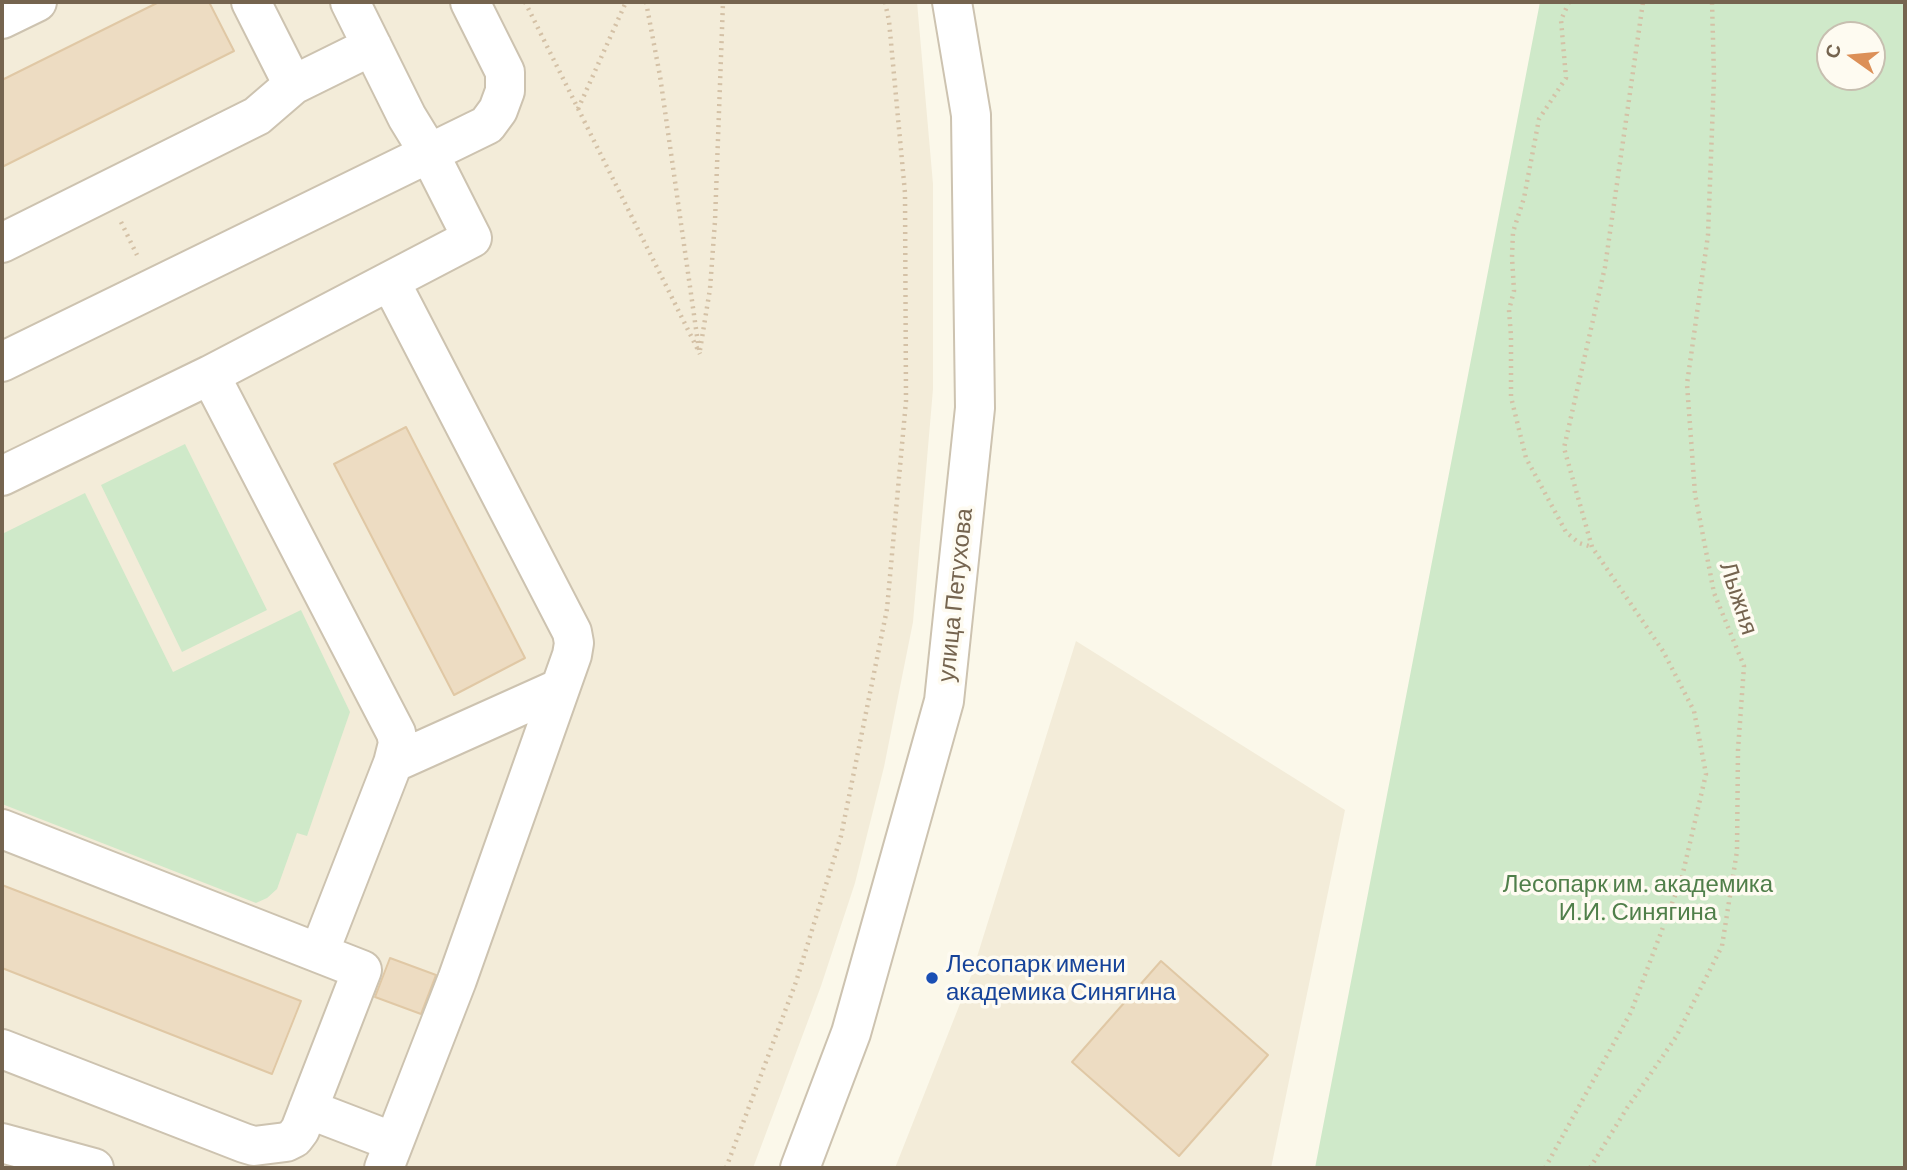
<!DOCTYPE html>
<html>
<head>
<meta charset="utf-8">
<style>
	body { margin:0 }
	#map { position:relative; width:1907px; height:1170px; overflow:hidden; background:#fbf8ea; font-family:Barlow,sans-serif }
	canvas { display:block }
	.frame { position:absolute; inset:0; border:4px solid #75644f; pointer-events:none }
	.north { position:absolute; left:1816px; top:21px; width:70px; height:70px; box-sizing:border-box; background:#fefbf1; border:2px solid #c7bfb0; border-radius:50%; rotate:285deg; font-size:19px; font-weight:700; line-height:28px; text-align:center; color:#75644f }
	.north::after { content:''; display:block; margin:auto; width:24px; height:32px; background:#dc9058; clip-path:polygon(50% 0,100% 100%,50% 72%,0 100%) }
</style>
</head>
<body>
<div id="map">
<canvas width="1907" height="1170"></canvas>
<div class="frame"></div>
<div class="north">С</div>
</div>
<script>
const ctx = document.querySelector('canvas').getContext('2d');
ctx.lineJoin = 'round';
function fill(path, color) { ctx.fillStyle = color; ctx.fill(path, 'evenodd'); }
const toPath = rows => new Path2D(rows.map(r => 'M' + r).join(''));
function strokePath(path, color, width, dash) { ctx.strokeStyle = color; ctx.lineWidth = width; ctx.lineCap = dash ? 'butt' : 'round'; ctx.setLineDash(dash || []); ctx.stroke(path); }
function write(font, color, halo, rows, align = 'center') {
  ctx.font = font + ' Barlow,sans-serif'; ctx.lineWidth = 7; ctx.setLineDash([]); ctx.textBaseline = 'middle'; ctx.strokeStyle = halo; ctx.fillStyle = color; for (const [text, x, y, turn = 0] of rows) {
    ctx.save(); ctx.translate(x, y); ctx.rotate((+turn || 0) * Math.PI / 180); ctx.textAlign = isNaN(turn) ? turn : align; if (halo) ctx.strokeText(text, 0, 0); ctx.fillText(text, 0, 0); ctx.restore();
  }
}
const residential = toPath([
	[2,2,917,2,933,184,933,389,913,622,884,767,855,883,821,986,753,1168,2,1168],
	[1076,641,1345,810,1271,1168,895,1168,971,976]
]);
const green = toPath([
	[1540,2,1905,2,1905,1168,1315,1168],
	[1830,35,1872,35,1872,77,1830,77],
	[185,444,267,610,182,652,101,485],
	[85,493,173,672,301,610,350,712,307,836,297,833,277,889,267,898,256,903,2,804,2,534]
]);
const building = toPath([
	[159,2,209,2,234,51,2,167,2,80,159,2],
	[406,427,525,658,454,695,334,464,406,427],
	[2,885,301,1001,272,1074,2,968,2,885],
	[390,958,436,975,421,1014,375,997,390,958],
	[1161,961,1268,1055,1179,1156,1072,1062,1161,961]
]);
const path = toPath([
	[525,2,700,354],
	[646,2,660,76,699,350],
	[1569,2,1561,20,1566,78,1539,119,1524,198,1513,232,1512,257,1514,291,1509,310,1511,336,1511,397,1526,458,1566,532,1579,543,1592,547],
	[578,109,626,2],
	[121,222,137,255],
	[700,350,710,289,715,221,723,2],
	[726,1168,796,982,841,836,887,609,906,401,905,193,889,21,885,2],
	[1545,1168,1631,1012,1682,877,1706,774,1694,711,1663,651,1592,547,1564,448,1605,267,1643,2],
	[1590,1168,1627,1108,1676,1037,1722,946,1737,851,1738,750,1744,666,1714,593,1695,494,1687,384,1708,235,1714,77,1712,2]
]);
const minor = toPath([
	[251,2,293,85,372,46],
	[350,2,407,117,429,153,472,238,210,375,396,733,398,743,393,763],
	[2,19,37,2],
	[2,243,257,116,293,85],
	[2,362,487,125,498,110,505,91,505,72,470,2],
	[2,476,210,375],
	[2,829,362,970,300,1130,294,1138,286,1142,254,1146,244,1143,2,1049],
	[319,953,393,763,560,688],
	[308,1109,394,1142],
	[2,1143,94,1168],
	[384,1168,457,980,572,655,574,643,572,632,390,281],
	[800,1168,851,1033,944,701,975,408,971,115,952,2]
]);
const markers = [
	[932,978,7,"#1a4fb4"]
];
const streetNames = [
	["улица Петухова",955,595,-84],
	["Лыжня",1739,598,72]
];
const parkNames = [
	["Лесопарк им. академика",1638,884],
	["И.И. Синягина",1638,912]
];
const transitNames = [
	["Лесопарк имени",946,964],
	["академика Синягина",946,992]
];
fill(residential, '#f3ecd9');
fill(green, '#cfe9c9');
fill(building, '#eddcc2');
strokePath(building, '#e0c8a5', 2);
strokePath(minor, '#cdc3b0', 42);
strokePath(path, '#d4c1a6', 4.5, [2, 5]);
strokePath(minor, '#fff', 38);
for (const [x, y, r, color] of markers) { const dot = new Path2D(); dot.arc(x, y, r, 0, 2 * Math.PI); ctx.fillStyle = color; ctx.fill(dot); strokePath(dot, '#fefbf1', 2.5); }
write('24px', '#75644f', '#fefbf1', streetNames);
write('24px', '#507f4a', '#fefbf1', parkNames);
write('24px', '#164399', '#fefbf1', transitNames, 'left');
</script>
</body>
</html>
